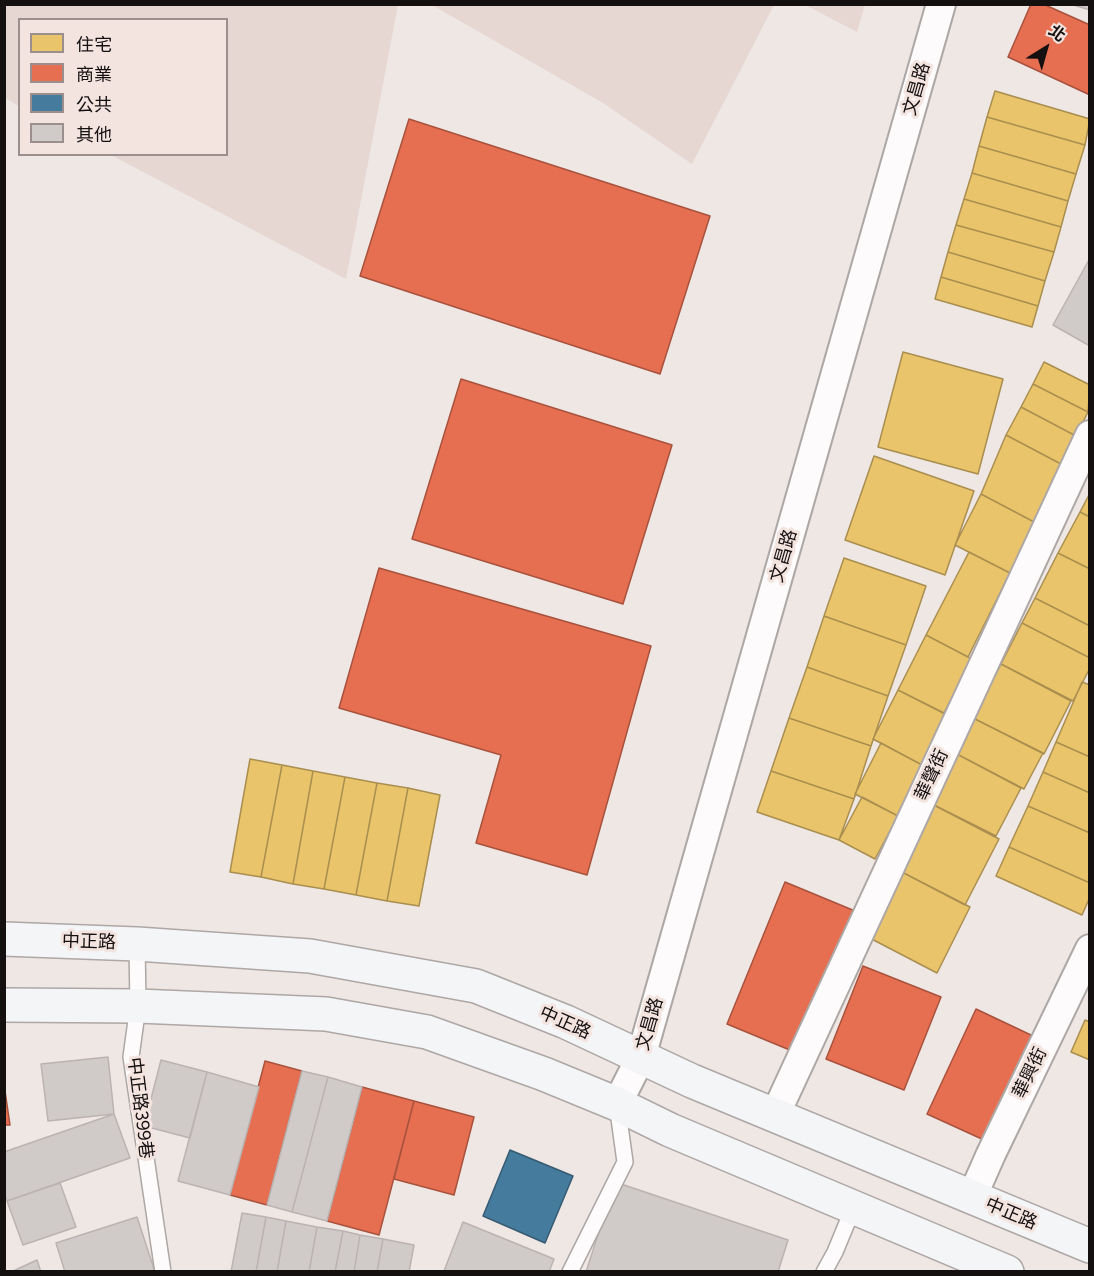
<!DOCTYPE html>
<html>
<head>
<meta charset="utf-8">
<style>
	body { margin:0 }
	#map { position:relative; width:1094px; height:1276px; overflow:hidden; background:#efe7e4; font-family:Figtree,"Noto Sans TC",sans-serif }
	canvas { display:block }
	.frame { position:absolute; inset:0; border:6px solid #14100f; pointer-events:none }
	.legend { position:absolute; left:18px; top:18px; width:210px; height:138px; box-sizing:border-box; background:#f3e4e0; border:2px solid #9a8f8c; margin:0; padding:8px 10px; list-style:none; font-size:18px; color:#14100f }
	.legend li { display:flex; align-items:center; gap:12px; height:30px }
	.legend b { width:30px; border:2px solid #9a8f8c }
	.north { position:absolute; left:1016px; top:18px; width:60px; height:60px; -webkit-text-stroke:4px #f3e4e0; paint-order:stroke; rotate:37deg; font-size:16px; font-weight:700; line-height:24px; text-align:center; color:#14100f }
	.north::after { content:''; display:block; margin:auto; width:21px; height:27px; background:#14100f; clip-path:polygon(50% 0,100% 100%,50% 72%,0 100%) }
</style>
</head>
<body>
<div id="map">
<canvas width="1094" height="1276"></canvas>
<div class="frame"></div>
<ul class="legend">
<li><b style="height:16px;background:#e9c46a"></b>住宅</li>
<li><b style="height:16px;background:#e76f51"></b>商業</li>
<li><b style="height:16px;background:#457b9d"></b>公共</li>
<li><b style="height:16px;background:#d0cac8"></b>其他</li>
</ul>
<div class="north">北</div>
</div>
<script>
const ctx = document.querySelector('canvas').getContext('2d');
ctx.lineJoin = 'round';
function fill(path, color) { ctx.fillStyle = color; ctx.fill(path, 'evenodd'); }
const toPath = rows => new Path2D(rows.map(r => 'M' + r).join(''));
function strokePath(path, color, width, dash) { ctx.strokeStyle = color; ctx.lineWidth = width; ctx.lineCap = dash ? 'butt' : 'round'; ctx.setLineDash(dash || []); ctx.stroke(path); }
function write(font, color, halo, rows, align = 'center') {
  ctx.font = font + ' Figtree,"Noto Sans TC",sans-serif'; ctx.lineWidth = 6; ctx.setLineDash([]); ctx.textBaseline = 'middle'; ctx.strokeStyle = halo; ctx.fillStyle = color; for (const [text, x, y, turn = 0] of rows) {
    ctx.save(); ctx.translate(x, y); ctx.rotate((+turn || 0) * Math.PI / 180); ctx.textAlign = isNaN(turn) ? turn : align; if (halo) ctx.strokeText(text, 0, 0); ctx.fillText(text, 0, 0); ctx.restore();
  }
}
const built = toPath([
	[4,5,398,5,346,279,111,155,226,154,226,20,20,20,19,106,5,98],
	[432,5,774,5,692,164,603,103],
	[805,5,865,4,865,5,857,32]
]);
const homes = toPath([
	[995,91,1090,119,1085,145,987,117,995,91],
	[987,117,1085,145,1076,174,979,146,987,117],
	[979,146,1076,174,1068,201,972,173,979,146],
	[972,173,1068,201,1061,227,964,199,972,173],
	[964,199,1061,227,1054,252,956,225,964,199],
	[956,225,1054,252,1045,281,948,252,956,225],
	[948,252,1045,281,1038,306,941,277,948,252],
	[941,277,1038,306,1032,327,935,299,941,277],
	[903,352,1003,379,978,474,878,447,903,352],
	[1044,362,1090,385,1088,412,1033,384,1044,362],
	[1033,384,1088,412,1076,436,1021,407,1033,384],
	[1021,407,1076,436,1061,464,1006,435,1021,407],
	[1006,435,1061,464,1036,523,981,494,1006,435],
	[874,456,974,491,945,575,845,540,874,456],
	[1090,493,1090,517,1080,512,1090,493],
	[981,494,1036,523,1010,573,955,545,981,494],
	[1080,512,1090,517,1090,569,1058,553,1080,512],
	[969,552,1010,573,968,657,926,635,969,552],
	[1058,553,1090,569,1090,626,1035,598,1058,553],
	[844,558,926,586,906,645,824,616,844,558],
	[1035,598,1090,626,1090,658,1022,623,1035,598],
	[824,616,906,645,888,696,807,667,824,616],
	[1022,623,1090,658,1090,668,1073,701,1001,664,1022,623],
	[926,635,972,659,944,713,898,690,926,635],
	[1001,664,1071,701,1044,754,973,718,1001,664],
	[807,667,888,696,871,746,789,718,807,667],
	[1082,682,1090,685,1090,757,1056,742,1082,682],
	[898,690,949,716,924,766,873,739,898,690],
	[789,718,871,746,854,799,771,771,789,718],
	[973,718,1043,753,1024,789,955,753,973,718],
	[1056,742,1090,757,1090,793,1043,772,1056,742],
	[881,743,924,766,898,816,855,794,881,743],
	[955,753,1021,788,996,836,930,803,955,753],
	[250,759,282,765,261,877,230,872,250,759],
	[282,765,313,771,293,884,261,877,282,765],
	[313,771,345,777,324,889,293,884,313,771],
	[771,771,854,799,839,840,757,812,771,771],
	[1043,772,1090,793,1090,833,1028,806,1043,772],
	[345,777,377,783,356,895,324,889,345,777],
	[377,783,408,788,387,901,356,895,377,783],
	[408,788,440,795,419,906,387,901,408,788],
	[862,797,898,816,875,859,839,840,862,797],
	[930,803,999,839,965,905,896,869,930,803],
	[1028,806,1090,833,1090,883,1009,847,1028,806],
	[1009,847,1090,883,1090,897,1082,915,996,876,1009,847],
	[896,869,970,907,937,973,862,934,896,869],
	[1085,1020,1090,1022,1090,1060,1071,1052,1085,1020]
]);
const shops = toPath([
	[1031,4,1043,4,1090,25,1090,95,1008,57,1031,4],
	[409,119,710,216,660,374,360,276,409,119],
	[461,379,672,445,623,604,412,539,461,379],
	[379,568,651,646,587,875,476,843,501,755,339,708,379,568],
	[785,882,855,911,797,1053,727,1024,785,882],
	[863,966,941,997,904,1090,826,1059,863,966],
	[976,1009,1033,1036,984,1140,927,1114,976,1009],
	[265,1061,302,1071,267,1205,230,1195,265,1061],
	[4,1084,10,1125,4,1125,4,1084],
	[362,1087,414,1101,379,1235,327,1221,362,1087],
	[414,1101,474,1117,454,1195,394,1179,414,1101]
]);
const public = toPath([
	[510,1150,573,1176,545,1243,483,1216,510,1150]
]);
const building = toPath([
	[1070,4,1090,4,1090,10,1070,4],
	[1090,258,1090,346,1053,325,1090,258],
	[108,1057,114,1114,48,1121,41,1064,108,1057],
	[161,1060,207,1072,190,1138,144,1126,161,1060],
	[302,1071,328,1077,292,1212,267,1205,302,1071],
	[207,1072,259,1087,230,1195,178,1181,207,1072],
	[328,1077,362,1087,327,1221,292,1212,328,1077],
	[114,1114,130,1158,7,1201,4,1194,4,1152,114,1114],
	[615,1182,788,1240,778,1272,586,1272,615,1182],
	[60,1183,76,1227,23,1245,7,1201,60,1183],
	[242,1213,266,1217,256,1272,231,1272,242,1213],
	[137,1217,155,1272,65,1272,56,1243,137,1217],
	[266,1217,286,1221,277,1272,256,1272,266,1217],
	[286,1221,317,1227,309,1272,277,1272,286,1221],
	[463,1222,554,1259,549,1272,444,1271,463,1222],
	[317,1227,343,1231,335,1272,309,1272,317,1227],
	[343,1231,360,1235,354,1272,335,1272,343,1231],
	[360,1235,383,1239,377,1272,354,1272,360,1235],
	[383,1239,414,1245,409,1272,377,1272,383,1239],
	[37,1260,41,1272,11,1272,37,1260]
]);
const service = toPath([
	[137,944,138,1006,131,1057,163,1272],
	[570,1272,625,1162,617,1104],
	[824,1272,835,1252,854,1206]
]);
const minor = toPath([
	[617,1104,641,1057,941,4],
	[775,1115,1090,435],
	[972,1197,991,1154,1090,949]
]);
const secondary = toPath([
	[4,939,137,944,310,956,476,986,566,1022,692,1081,1090,1246],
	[4,1005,138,1006,326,1014,427,1032,544,1074,617,1104,670,1130,1007,1272]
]);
const streetNames = [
	["文昌路",917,89,-74],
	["文昌路",784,556,-74],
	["華聲街",932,775,-65],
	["中正路",89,942,2],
	["中正路",565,1023,24],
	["文昌路",650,1024,-74],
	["華興街",1030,1073,-64],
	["中正路399巷",140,1108,83],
	["中正路",1011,1214,23]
];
fill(built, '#e7d7d3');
fill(homes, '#e9c46a');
strokePath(homes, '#a98e4f', 1.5);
fill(shops, '#e76f51');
strokePath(shops, '#a8523d', 1.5);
fill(public, '#457b9d');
strokePath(public, '#365b72', 1.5);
fill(building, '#d0cac8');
strokePath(building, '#bab3b1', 1.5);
strokePath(service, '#ada7a5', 18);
strokePath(minor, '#ada7a5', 32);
strokePath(secondary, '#ada7a5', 36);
strokePath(service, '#fdfbfb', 15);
strokePath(minor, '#fdfbfb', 28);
strokePath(secondary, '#f3f5f6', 33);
write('18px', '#14100f', '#f3e4e0', streetNames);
</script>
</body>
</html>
